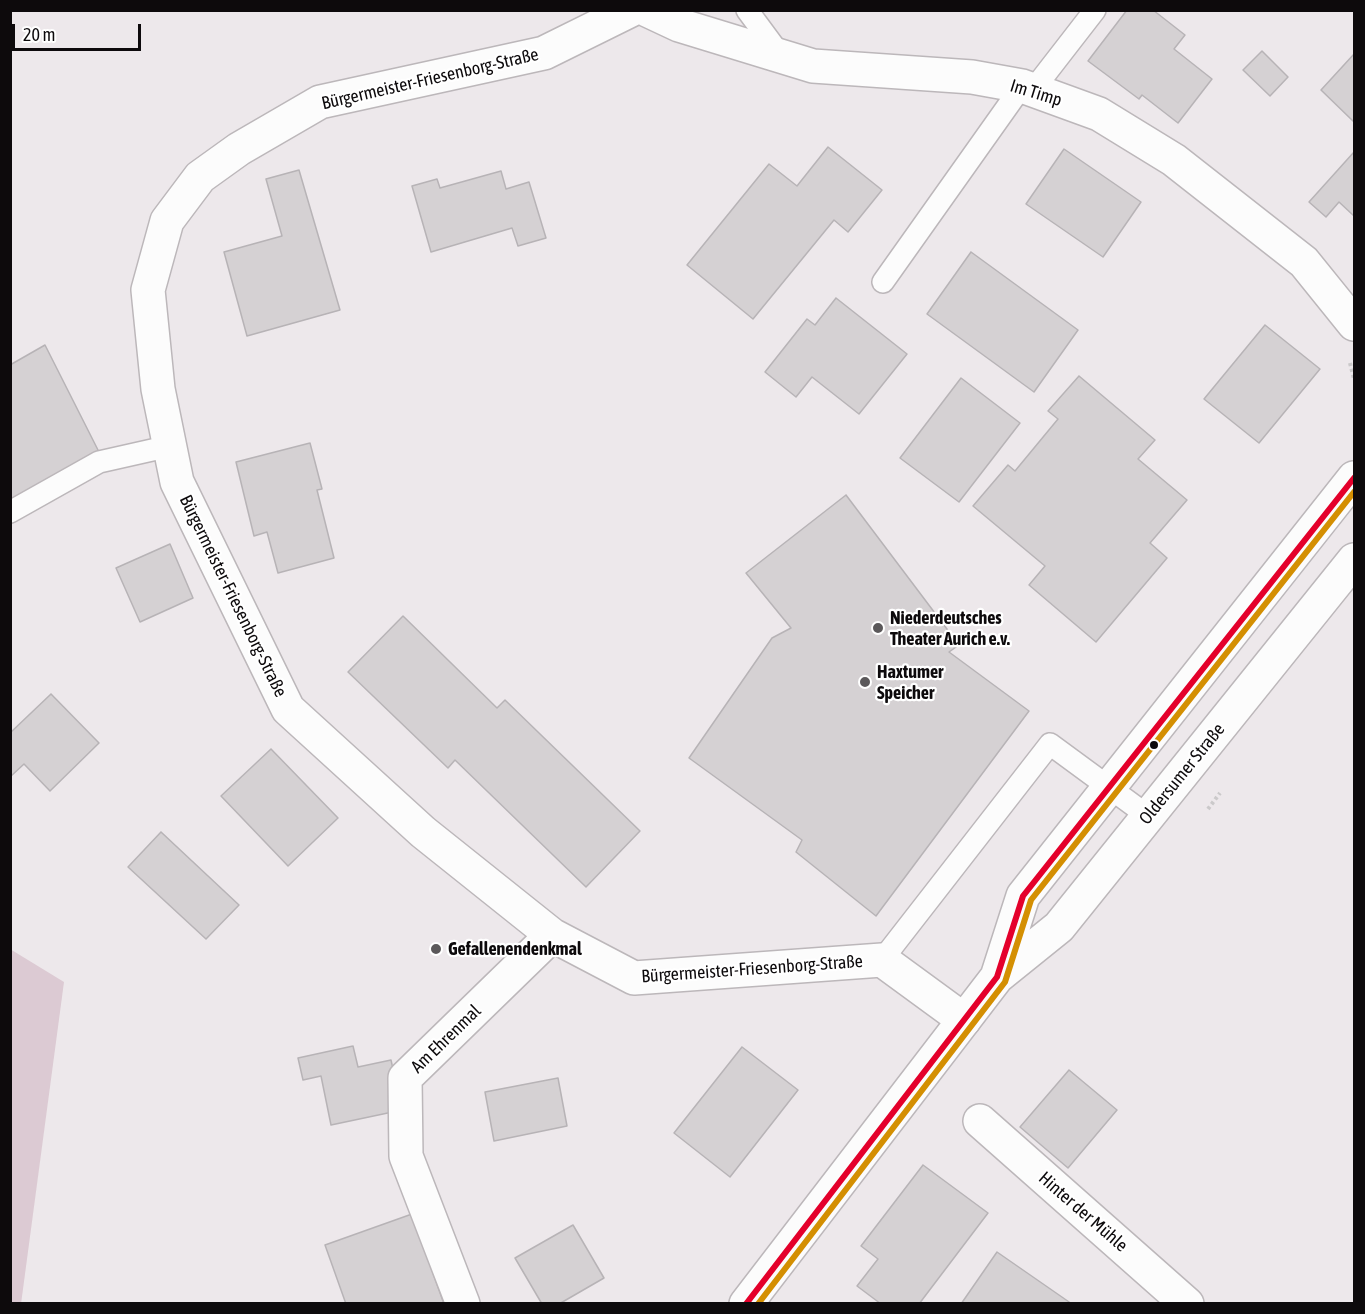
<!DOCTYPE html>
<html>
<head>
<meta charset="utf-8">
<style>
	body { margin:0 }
	#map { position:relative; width:1365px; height:1314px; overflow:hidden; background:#ede8eb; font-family:"Asap Condensed",sans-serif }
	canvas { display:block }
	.frame { position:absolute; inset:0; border:12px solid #0d0a0c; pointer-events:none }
	.scale { position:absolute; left:12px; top:24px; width:129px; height:27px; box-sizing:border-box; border:3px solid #0d0a0c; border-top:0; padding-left:8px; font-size:18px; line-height:21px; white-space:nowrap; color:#0d0a0c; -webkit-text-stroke:4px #fff; paint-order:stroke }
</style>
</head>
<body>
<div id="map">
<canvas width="1365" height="1314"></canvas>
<div class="frame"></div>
<div class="scale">20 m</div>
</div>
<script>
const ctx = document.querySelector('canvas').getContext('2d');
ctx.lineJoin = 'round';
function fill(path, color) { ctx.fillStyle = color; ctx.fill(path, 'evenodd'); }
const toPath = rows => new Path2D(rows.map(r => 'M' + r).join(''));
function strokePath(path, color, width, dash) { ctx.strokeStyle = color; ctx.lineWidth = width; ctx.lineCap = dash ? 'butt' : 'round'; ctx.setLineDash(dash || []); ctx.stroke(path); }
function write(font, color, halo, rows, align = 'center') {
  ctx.font = font + ' "Asap Condensed",sans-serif'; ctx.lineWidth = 4.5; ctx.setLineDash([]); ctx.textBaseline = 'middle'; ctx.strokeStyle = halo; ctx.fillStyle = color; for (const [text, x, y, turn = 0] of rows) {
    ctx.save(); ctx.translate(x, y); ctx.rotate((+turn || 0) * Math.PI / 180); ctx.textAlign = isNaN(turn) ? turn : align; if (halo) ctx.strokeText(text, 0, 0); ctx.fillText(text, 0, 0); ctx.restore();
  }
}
const green = toPath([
	[10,949,64,982,21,1304,10,1303]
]);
const building = toPath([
	[1127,10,1153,10,1185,35,1174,49,1212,79,1178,123,1142,95,1139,99,1088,61,1127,10],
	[1262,51,1288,77,1270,96,1243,70,1262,51],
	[1354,54,1354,122,1321,90,1354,54],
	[828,147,882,190,848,232,834,220,753,319,687,265,769,164,797,186,828,147],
	[1064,149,1141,202,1103,257,1026,204,1064,149],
	[1354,152,1354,216,1339,202,1326,217,1309,202,1354,152],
	[299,170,340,310,247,336,224,252,282,236,266,179,299,170],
	[501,171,506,189,529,182,546,238,518,246,512,228,431,252,412,186,437,179,440,188,501,171],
	[971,252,1078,330,1034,392,927,314,971,252],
	[836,298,907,354,859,414,812,377,796,397,765,372,807,319,815,325,836,298],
	[1265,325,1320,369,1259,443,1204,399,1265,325],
	[45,345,99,452,10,502,10,365,45,345],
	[1079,376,1155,440,1138,459,1187,500,1150,543,1167,558,1096,642,1029,585,1045,566,973,506,1008,465,1015,471,1058,419,1048,411,1079,376],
	[961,378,1020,423,959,502,900,458,961,378],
	[310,443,322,489,317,490,334,558,278,573,267,532,254,536,236,462,310,443],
	[846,495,959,645,949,652,1029,711,876,916,796,852,802,840,689,758,772,638,791,628,746,573,846,495],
	[170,544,193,598,140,622,116,568,170,544],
	[403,616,497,708,505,700,640,831,586,887,455,760,448,768,348,672,403,616],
	[51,694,99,743,50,791,24,764,10,777,10,733,51,694],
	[271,749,338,818,288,866,221,796,271,749],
	[161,832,239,905,206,939,128,867,161,832],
	[353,1046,358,1067,391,1060,402,1110,331,1125,321,1076,303,1080,298,1058,353,1046],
	[742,1047,798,1090,730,1177,674,1133,742,1047],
	[1069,1070,1117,1110,1068,1168,1020,1127,1069,1070],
	[558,1078,567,1126,494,1141,485,1092,558,1078],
	[923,1165,988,1213,919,1304,881,1304,857,1286,878,1259,861,1246,923,1165],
	[412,1214,444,1304,346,1304,325,1245,412,1214],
	[573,1225,604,1278,559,1304,542,1304,515,1258,573,1225],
	[997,1252,1072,1304,961,1304,997,1252]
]);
const path = toPath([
	[1350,363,1354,379],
	[1208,809,1220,793]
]);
const service = toPath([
	[747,10,781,56],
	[1033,90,1095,10],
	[883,282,1022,86],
	[10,512,99,462,170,446],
	[882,960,1050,744,1148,816]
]);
const minor = toPath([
	[631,10,544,53,320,102,239,149,200,177,167,221,148,290,158,389,177,482,288,709,423,832,552,935,634,978,882,960,964,1020],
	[647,10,679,25,813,66,972,77,1022,86,1099,114,1174,160,1304,262,1354,324],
	[980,1121,1187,1304],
	[463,1304,406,1156,405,1078,552,935]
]);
const secondary = toPath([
	[997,977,1023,896,1354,478],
	[746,1304,997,977,1059,927,1354,560]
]);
const bus1 = toPath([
	[746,1304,997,977,1023,896,1354,478]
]);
const bus2 = toPath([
	[758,1304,1005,982,1031,900,1354,492]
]);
const markers = [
	[878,628,6,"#5b585a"],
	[865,682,6,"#5b585a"],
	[1154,745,5,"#0d0a0c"],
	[436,949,6,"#5b585a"]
];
const streetNames = [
	["Bürgermeister-Friesenborg-Straße",430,79,-13],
	["Im Timp",1036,93,17],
	["Bürgermeister-Friesenborg-Straße",233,596,64],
	["Oldersumer Straße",1182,774,-51],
	["Bürgermeister-Friesenborg-Straße",752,969,-4],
	["Am Ehrenmal",446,1039,-44],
	["Hinter der Mühle",1083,1212,41]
];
const poiNames = [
	["Niederdeutsches",890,618],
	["Theater Aurich e.v.",890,639],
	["Haxtumer",877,672],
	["Speicher",877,693],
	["Gefallenendenkmal",448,949]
];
fill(green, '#dccad3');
fill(building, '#d5d1d3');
strokePath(building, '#b7b3b6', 1.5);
strokePath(service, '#bcb7ba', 24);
strokePath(minor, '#bcb7ba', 36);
strokePath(secondary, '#bcb7ba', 36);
strokePath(path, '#cbc9ca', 4, [3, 3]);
strokePath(service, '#fcfcfc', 21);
strokePath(minor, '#fcfcfc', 33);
strokePath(secondary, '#fcfcfc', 33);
strokePath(bus1, '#e4002b', 6);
strokePath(bus2, '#d48f02', 6);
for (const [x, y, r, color] of markers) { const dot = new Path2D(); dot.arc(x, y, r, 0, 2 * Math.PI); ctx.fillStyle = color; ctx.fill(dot); strokePath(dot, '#fff', 2); }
write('18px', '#0d0a0c', '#fff', streetNames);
write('bold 18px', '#0d0a0c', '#fff', poiNames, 'left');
</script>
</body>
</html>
